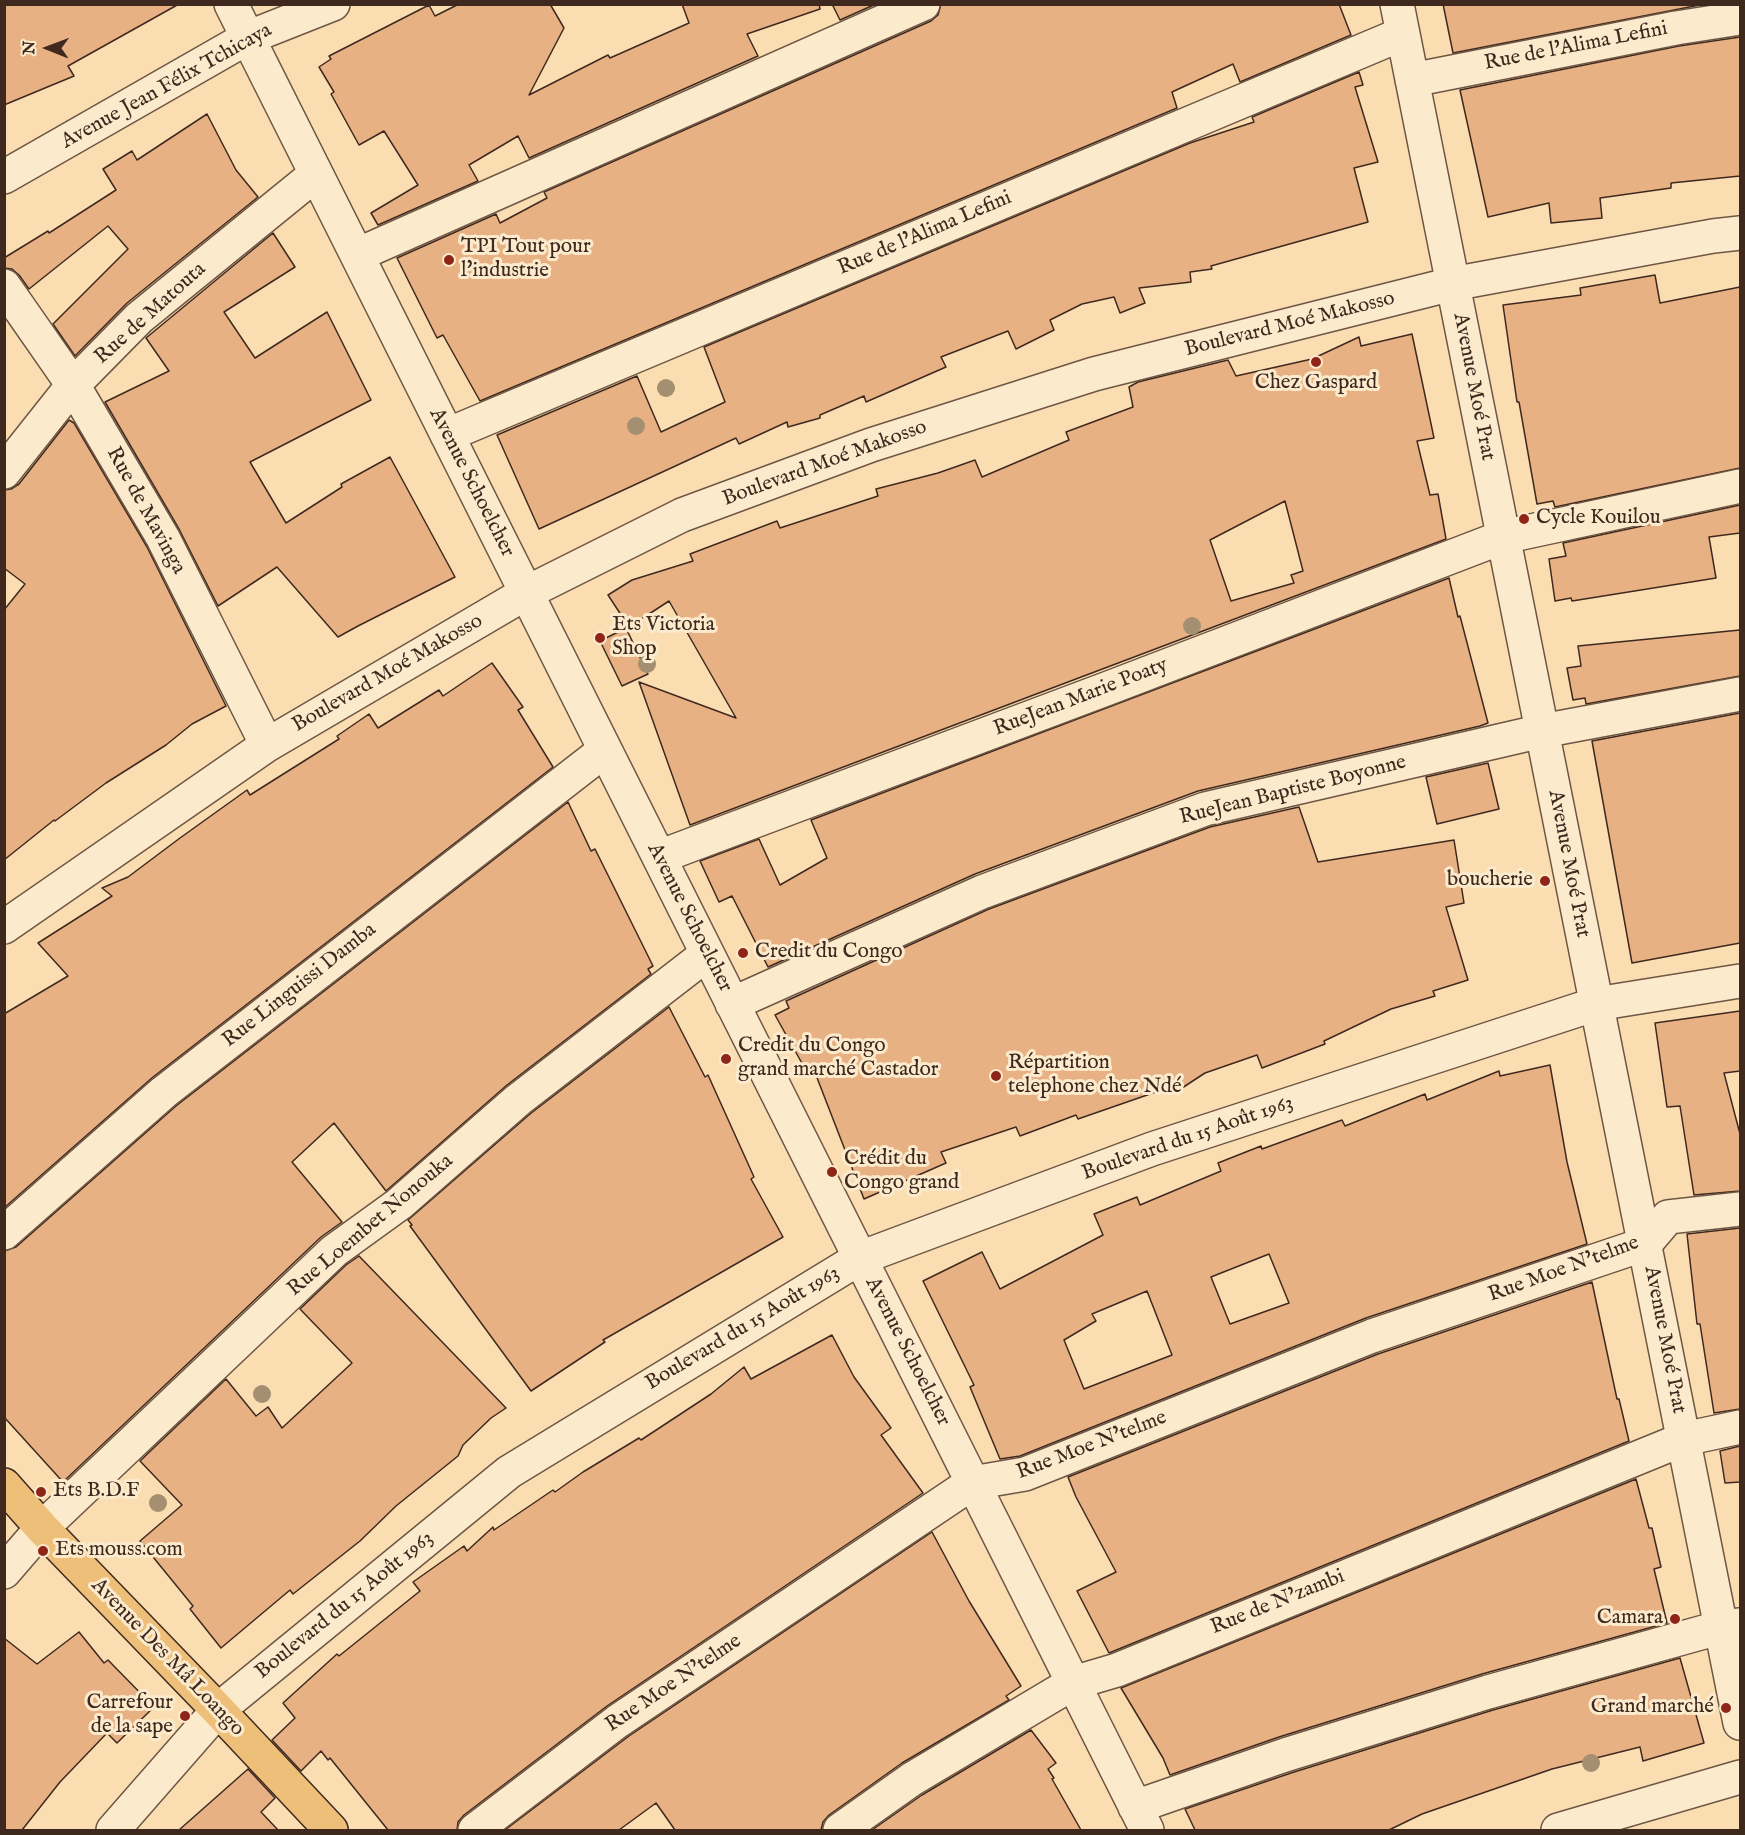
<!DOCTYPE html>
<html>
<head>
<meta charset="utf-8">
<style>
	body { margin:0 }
	#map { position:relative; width:1745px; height:1835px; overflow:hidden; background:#fadeb2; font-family:"IM FELL English",serif }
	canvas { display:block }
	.frame { position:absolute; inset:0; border:6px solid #3f291f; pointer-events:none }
	.north { position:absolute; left:18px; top:18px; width:60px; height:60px; -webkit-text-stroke:4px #fceacd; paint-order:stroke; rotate:271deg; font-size:16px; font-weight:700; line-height:24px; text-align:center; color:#3f291f }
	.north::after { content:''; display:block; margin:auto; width:21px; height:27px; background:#3f291f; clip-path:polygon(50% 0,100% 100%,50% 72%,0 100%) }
</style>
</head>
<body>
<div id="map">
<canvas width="1745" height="1835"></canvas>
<div class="frame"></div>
<div class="north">N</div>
</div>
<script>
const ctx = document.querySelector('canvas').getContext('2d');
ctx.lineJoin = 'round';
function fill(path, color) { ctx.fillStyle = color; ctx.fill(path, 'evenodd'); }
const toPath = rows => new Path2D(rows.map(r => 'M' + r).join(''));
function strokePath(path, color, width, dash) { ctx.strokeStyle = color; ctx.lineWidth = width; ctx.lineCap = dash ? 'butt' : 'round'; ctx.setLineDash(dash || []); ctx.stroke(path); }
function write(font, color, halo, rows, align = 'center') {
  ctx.font = font + ' "IM FELL English",serif'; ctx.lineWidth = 6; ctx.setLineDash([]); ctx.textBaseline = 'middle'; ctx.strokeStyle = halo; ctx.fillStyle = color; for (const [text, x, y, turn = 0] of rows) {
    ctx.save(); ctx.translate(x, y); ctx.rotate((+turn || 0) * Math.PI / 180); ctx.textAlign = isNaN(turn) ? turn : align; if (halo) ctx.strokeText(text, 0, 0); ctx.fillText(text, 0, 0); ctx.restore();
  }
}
const building = toPath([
	[4,4,179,4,68,66,74,76,4,105,4,4],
	[459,4,550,4,564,28,529,95,608,55,610,58,689,23,682,4,819,4,820,9,747,34,758,56,529,158,518,136,469,165,478,181,378,225,371,213,418,185,384,131,359,145,331,94,334,92,319,67,331,59,329,56,429,5,435,16,459,4],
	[832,4,876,4,840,20,832,4],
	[941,4,1339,4,1351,35,1240,82,1233,64,1172,92,1177,108,480,401,443,335,437,338,397,258,496,214,500,223,547,198,544,192,931,21,938,15,941,4],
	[1443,4,1705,4,1453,53,1443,4],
	[1740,37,1740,176,1671,183,1671,188,1600,198,1602,218,1551,223,1549,203,1488,217,1460,90,1679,46,1740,37],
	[1359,72,1363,85,1355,87,1378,162,1354,168,1368,222,1211,266,1212,269,1190,272,1191,282,1139,288,1145,303,1120,313,1114,297,1082,304,1050,320,1054,330,1016,349,1008,331,941,357,946,367,866,402,864,396,820,415,820,418,788,427,787,422,739,444,736,438,539,529,497,435,637,376,661,432,725,402,704,347,1190,143,1254,122,1252,117,1359,72],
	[207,114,236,170,258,197,127,303,75,356,53,324,128,249,108,226,29,289,19,275,12,269,4,268,4,258,48,231,49,233,116,190,103,169,132,151,137,160,207,114],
	[273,233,295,267,224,312,255,358,327,312,371,400,250,462,286,523,342,487,341,484,390,457,455,577,358,626,338,637,277,567,218,606,179,529,105,402,169,371,146,338,273,233],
	[1655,275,1660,303,1740,287,1740,468,1555,507,1553,501,1537,504,1519,402,1517,402,1503,305,1581,295,1580,288,1655,275],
	[1412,334,1434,438,1417,441,1430,495,1438,494,1446,539,690,825,639,682,736,718,669,601,629,627,608,595,632,580,693,561,690,554,777,521,780,528,878,496,876,489,938,473,975,460,982,477,1069,440,1066,432,1133,407,1129,387,1138,382,1228,360,1236,376,1312,359,1359,337,1361,346,1412,334],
	[1285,501,1303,571,1291,575,1294,583,1231,601,1210,540,1285,501],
	[69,420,74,423,147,547,226,706,192,724,166,745,106,783,55,821,54,820,4,860,4,610,25,584,4,568,4,490,11,489,19,484,69,420],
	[1740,505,1740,533,1709,537,1716,578,1572,601,1571,598,1555,601,1549,559,1566,556,1563,543,1740,505],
	[1449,578,1458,617,1460,616,1488,723,1480,726,1198,791,975,874,768,967,732,896,719,902,700,861,759,839,780,885,827,858,811,820,1449,578],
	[626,628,648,674,622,686,600,641,626,628],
	[1740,630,1740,676,1586,704,1585,698,1573,700,1567,668,1581,666,1578,646,1740,630],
	[492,663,523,707,518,710,553,767,153,1077,4,1208,4,1014,68,976,38,943,112,896,102,888,128,877,180,838,247,790,250,795,339,739,337,736,369,714,378,728,439,690,443,696,492,663],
	[1740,713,1740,943,1632,963,1592,741,1740,713],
	[1488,763,1499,809,1437,824,1426,777,1488,763],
	[568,802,591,851,595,849,653,966,648,969,651,974,507,1085,386,1191,334,1123,292,1162,342,1222,321,1237,63,1482,4,1417,4,1251,16,1247,176,1106,568,802],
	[1299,807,1318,862,1454,840,1464,903,1446,907,1468,980,1433,991,1435,996,1391,1009,1324,1041,1325,1044,1262,1068,1257,1055,1205,1073,1179,1090,1176,1085,1078,1119,1076,1115,1020,1136,1016,1127,941,1152,946,1163,864,1199,814,1070,808,1074,775,1015,789,1008,786,1001,989,909,1210,827,1299,807],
	[669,1007,705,1077,708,1075,754,1177,751,1179,783,1237,603,1340,605,1342,531,1391,410,1226,412,1225,408,1220,530,1114,669,1007],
	[1740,1011,1740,1071,1724,1073,1740,1134,1740,1191,1694,1195,1680,1106,1667,1107,1655,1023,1740,1011],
	[1550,1065,1567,1162,1587,1244,1366,1318,1020,1456,1000,1459,970,1387,974,1385,923,1281,982,1252,1000,1289,1103,1235,1094,1214,1137,1197,1140,1205,1221,1171,1218,1163,1261,1146,1262,1149,1342,1120,1345,1126,1425,1094,1427,1100,1499,1071,1500,1076,1550,1065],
	[1269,1254,1289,1303,1230,1324,1211,1277,1269,1254],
	[1147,1291,1172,1355,1084,1389,1064,1340,1096,1321,1092,1314,1147,1291],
	[1740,1228,1740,1409,1714,1413,1700,1324,1697,1324,1687,1234,1740,1228],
	[359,1256,506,1408,491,1418,463,1445,458,1456,396,1506,360,1541,293,1594,290,1590,221,1648,190,1609,193,1606,140,1541,182,1505,140,1461,226,1379,256,1416,268,1407,282,1428,352,1363,300,1309,346,1265,359,1256],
	[1592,1282,1617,1399,1619,1399,1629,1441,1109,1653,1077,1591,1116,1572,1076,1497,1068,1477,1378,1354,1592,1282],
	[832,1335,854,1377,891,1428,881,1435,923,1493,607,1706,464,1815,458,1822,457,1830,388,1830,330,1758,328,1760,321,1751,301,1771,272,1740,295,1718,283,1703,337,1654,339,1656,420,1591,413,1582,464,1546,467,1551,493,1527,494,1530,553,1490,555,1492,583,1472,639,1438,641,1440,711,1394,744,1367,751,1379,832,1335],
	[1740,1446,1740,1482,1725,1483,1720,1451,1740,1446],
	[1636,1479,1649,1528,1652,1528,1661,1567,1654,1569,1667,1623,1482,1674,1279,1737,1170,1775,1163,1758,1121,1688,1636,1479],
	[932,1532,969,1601,1021,1686,1006,1696,1009,1700,902,1763,829,1815,823,1822,821,1830,675,1830,656,1803,619,1830,505,1830,629,1736,932,1532],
	[79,1632,104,1663,108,1660,154,1707,117,1743,107,1733,60,1782,22,1830,4,1830,4,1638,37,1664,79,1632],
	[1680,1658,1704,1743,1643,1761,1640,1747,1552,1769,1422,1814,1389,1830,1195,1830,1185,1809,1291,1773,1493,1710,1680,1658],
	[1031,1730,1056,1763,1048,1769,1054,1778,1052,1779,1081,1830,872,1830,922,1795,1031,1730],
	[248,1769,275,1798,261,1812,278,1830,179,1830,248,1769]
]);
const minor = toPath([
	[231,4,1147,1830],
	[1397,4,1740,1723],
	[1412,80,1676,28,1740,18],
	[4,177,247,38,333,4],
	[357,255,923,4],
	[4,286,73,385,163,538,267,745],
	[447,435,1402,34],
	[4,472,73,385,139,318,316,174],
	[659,857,1106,689,1503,537,1740,486],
	[4,927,267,745,526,593,682,515,871,445,1094,374,1452,284,1713,236,1740,233],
	[732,1004,982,892,1205,809,1542,731,1740,694],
	[4,1233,164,1092,605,750],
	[4,1572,42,1528,334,1251,399,1204,518,1100,707,954],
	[1135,1807,1285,1755,1488,1692,1722,1627,1740,1625],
	[113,1830,218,1710,509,1472,860,1258,1152,1149,1596,1004,1740,981],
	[475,1830,618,1721,972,1483,1025,1474,1372,1336,1645,1244,1668,1217,1740,1209],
	[840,1830,912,1779,1073,1683,1117,1670,1684,1439,1740,1427],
	[1558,1830,1740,1777]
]);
const major = toPath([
	[4,1485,42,1528,218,1710,331,1830]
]);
const trees = [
	[666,388],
	[636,426],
	[1192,626],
	[647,664],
	[262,1394],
	[158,1503],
	[1591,1763]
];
const markers = [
	[449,260,6,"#8f2418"],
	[1316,362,6,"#8f2418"],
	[1524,519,6,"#8f2418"],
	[600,638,6,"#8f2418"],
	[1545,881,6,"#8f2418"],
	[743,953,6,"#8f2418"],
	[726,1059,6,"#8f2418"],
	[996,1076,6,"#8f2418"],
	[832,1172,6,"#8f2418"],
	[41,1492,6,"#8f2418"],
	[43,1551,6,"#8f2418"],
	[1675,1619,6,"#8f2418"],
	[1726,1708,6,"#8f2418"],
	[185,1716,6,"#8f2418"]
];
const streetNames = [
	["Rue de l'Alima Lefini",1576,47,-11],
	["Avenue Jean Félix Tchicaya",167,87,-29],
	["Rue de l'Alima Lefini",925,234,-23],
	["Rue de Matouta",151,314,-42],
	["Boulevard Moé Makosso",1290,325,-14],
	["Avenue Moé Prat",1473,387,79],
	["Boulevard Moé Makosso",825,464,-20],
	["Avenue Schoelcher",471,483,63],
	["Rue de Mavinga",145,511,61],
	["Boulevard Moé Makosso",388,674,-30],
	["RueJean Marie Poaty",1081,698,-21],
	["RueJean Baptiste Boyonne",1293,791,-14],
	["Avenue Moé Prat",1568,864,79],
	["Avenue Schoelcher",689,918,63],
	["Rue Linguissi Damba",300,986,-38],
	["Boulevard du 15 Août 1963",1188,1139,-19],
	["Rue Loembet Nonouka",371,1226,-40],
	["Rue Moe N'telme",1564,1270,-20],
	["Boulevard du 15 Août 1963",743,1329,-31],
	["Avenue Moé Prat",1664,1340,79],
	["Avenue Schoelcher",907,1352,63],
	["Rue Moe N'telme",1092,1446,-21],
	["Rue de N'zambi",1278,1603,-22],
	["Boulevard du 15 Août 1963",345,1606,-39],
	["Avenue Des Mâ Loango",167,1658,46],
	["Rue Moe N'telme",674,1684,-34]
];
const poiNames = [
	["TPI Tout pour",461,248],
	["l'industrie",461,272],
	["Chez Gaspard",1316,384,"center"],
	["Cycle Kouilou",1536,519],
	["Ets Victoria",612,626],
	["Shop",612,650],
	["boucherie",1533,881,"right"],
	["Credit du Congo",755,953],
	["Credit du Congo",738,1047],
	["grand marché Castador",738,1071],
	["Répartition",1008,1064],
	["telephone chez Ndé",1008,1088],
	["Crédit du",844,1160],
	["Congo grand",844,1184],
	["Ets B.D.F",53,1492],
	["Ets mouss.com",55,1551],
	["Camara",1663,1619,"right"],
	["Carrefour",173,1704,"right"],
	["de la sape",173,1728,"right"],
	["Grand marché",1714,1708,"right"]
];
fill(building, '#e8b183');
strokePath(building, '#3f291f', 1.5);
strokePath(minor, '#6e5644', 36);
strokePath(major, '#3f291f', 36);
strokePath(minor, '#fceacd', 33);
strokePath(major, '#edbf79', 33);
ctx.fillStyle = '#a48f71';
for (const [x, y] of trees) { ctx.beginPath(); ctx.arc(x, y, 9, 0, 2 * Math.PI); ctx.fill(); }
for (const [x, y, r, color] of markers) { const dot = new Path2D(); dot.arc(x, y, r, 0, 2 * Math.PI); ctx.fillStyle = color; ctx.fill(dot); strokePath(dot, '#fceacd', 2); }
write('21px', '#3f291f', '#fceacd', streetNames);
write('21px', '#3f291f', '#fceacd', poiNames, 'left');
</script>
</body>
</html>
